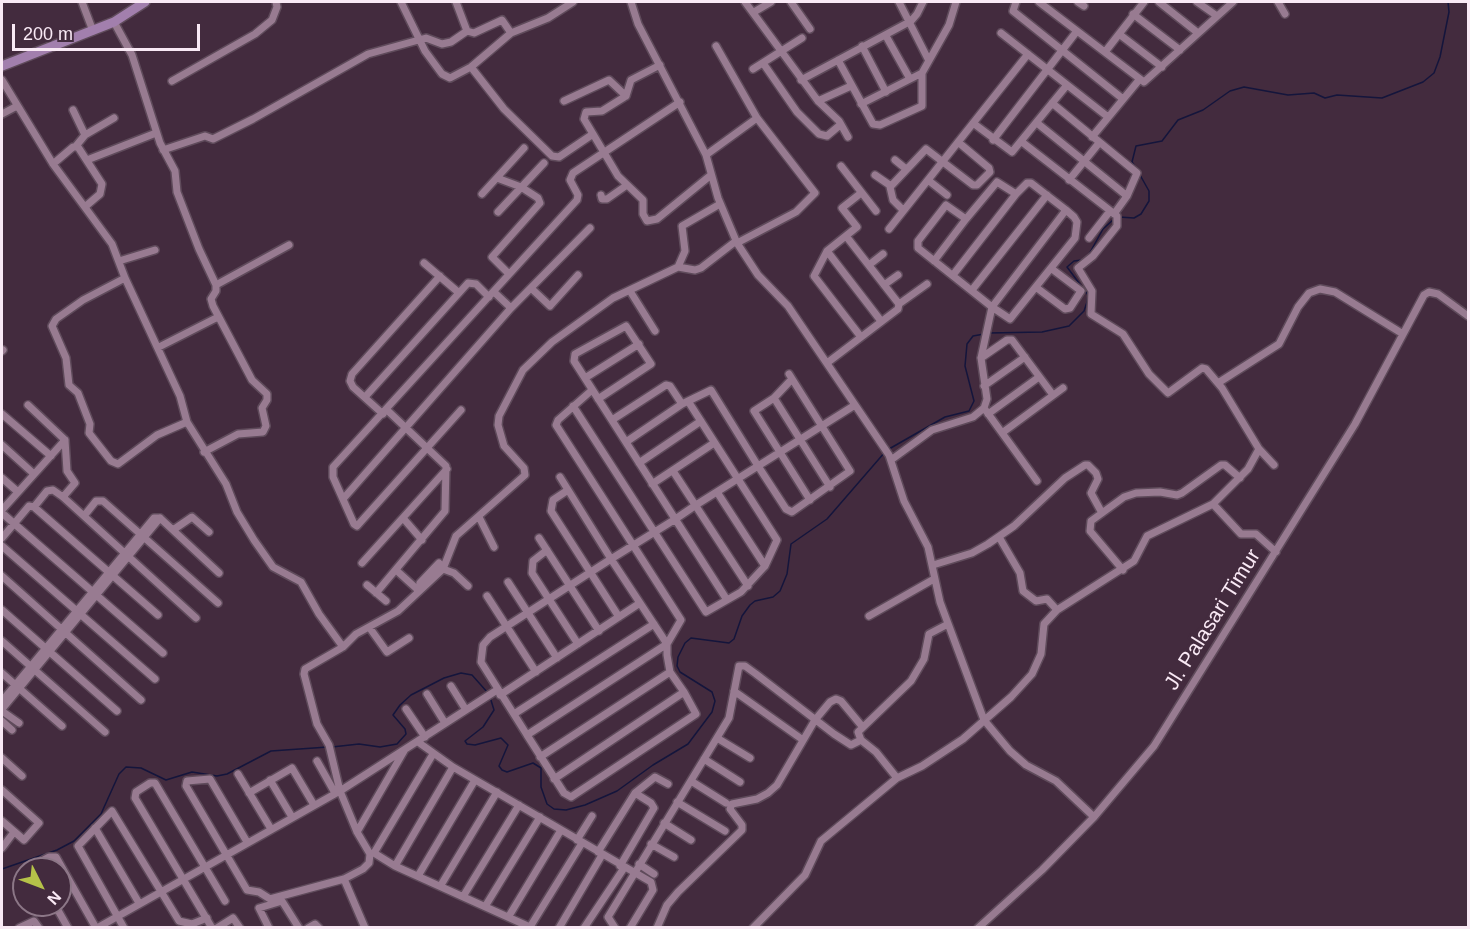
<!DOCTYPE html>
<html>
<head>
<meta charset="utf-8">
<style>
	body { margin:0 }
	#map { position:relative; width:1470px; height:929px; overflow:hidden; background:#432b3e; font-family:Helvetica,sans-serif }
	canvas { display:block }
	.frame { position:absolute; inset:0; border:3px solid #f9e9f5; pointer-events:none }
	.north { position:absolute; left:12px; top:857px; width:60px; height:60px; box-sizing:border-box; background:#432b3e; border:2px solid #8c7787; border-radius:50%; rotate:132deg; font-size:16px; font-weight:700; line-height:24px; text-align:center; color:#f9e9f5 }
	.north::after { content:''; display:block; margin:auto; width:21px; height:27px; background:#b5c249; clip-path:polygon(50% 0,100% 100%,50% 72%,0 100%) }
	.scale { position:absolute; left:12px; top:24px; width:188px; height:27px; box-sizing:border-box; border:3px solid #f9e9f5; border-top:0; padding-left:8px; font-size:18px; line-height:21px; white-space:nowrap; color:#f9e9f5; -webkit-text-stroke:4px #432b3e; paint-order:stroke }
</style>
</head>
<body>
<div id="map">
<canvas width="1470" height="929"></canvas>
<div class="frame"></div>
<div class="north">N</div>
<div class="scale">200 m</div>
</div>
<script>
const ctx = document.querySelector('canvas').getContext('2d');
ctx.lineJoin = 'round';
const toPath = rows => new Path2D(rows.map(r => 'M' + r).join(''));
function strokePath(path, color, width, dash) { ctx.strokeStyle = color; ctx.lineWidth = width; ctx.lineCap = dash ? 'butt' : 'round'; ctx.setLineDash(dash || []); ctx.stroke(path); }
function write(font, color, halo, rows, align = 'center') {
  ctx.font = font + ' Helvetica,sans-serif'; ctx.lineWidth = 6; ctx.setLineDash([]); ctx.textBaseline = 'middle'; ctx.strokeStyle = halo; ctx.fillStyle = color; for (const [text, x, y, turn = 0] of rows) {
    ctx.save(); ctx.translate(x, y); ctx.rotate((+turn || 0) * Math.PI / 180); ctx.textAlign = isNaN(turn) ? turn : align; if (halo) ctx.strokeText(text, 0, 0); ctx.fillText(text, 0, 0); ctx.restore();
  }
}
const stream = toPath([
	[1136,168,1132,162,1136,146,1162,141,1178,120,1203,110,1230,91,1244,87,1288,95,1314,93,1325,98,1337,95,1382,98,1423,82,1434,73,1440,57,1449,12,1448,2],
	[1119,217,1134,218,1141,214,1149,201,1149,191,1140,175],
	[1088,256,1103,229,1114,219],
	[989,333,1042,332,1069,326,1084,311,1087,302,1088,295,1067,267,1074,261,1082,260],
	[889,449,945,417,969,411,974,401,965,366,967,344,973,336,984,334],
	[490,697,494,710,483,727,465,741,467,744,475,745,501,738,508,745,499,766,502,770,507,772,533,763,541,768,541,787,547,804,554,809,566,810,585,805,617,791,653,765,688,744,712,712,715,701,712,692,680,672,677,666,678,657,685,643,691,638,729,643,734,639,742,616,750,605,755,601,773,597,780,591,787,574,791,544,827,519,885,452],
	[332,747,359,744,380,747,397,744,406,734,405,729,393,715,400,705,411,695,444,678,461,673,472,675,488,693],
	[2,869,57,850,74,841,101,814,119,774,126,767,141,768,166,780,192,772,217,776,227,774,271,751,328,747]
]);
const street = toPath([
	[82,2,93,31],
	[401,2,425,51,442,74,450,78,471,67,511,33,548,18,573,2],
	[456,2,467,31,474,33,502,20,511,33],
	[631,2,638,24,706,155,718,198,737,243,758,275,788,306,889,455,904,501,928,547,940,602,984,720,1010,751,1026,765,1056,781,1094,817],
	[745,2,818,101,839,121,848,137],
	[791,2,810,29],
	[899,2,928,59],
	[1016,2,1013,11,1123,99],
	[1039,2,1144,82,1233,2],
	[1078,2,1084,6],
	[1159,2,1198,33],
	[1197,2,1217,16],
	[1278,2,1285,14],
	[754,12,771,2],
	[1133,14,1180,50],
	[114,22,132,55,160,143,175,171,177,192,199,249,216,285,216,291,211,299,213,306,252,380,267,394,267,400,262,408,266,426,263,432,238,434,204,452],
	[1001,33,1108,117],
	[1119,34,1162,67],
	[886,36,910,79],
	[716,46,757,118,815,193,796,212,737,243],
	[862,46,886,92],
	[1105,52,1144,2],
	[838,60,873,124,880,125,922,106,922,73,949,25,956,2],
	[763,63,797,112,819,134,827,136,840,125],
	[471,67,504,109,552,156,559,157,593,134,618,176,643,200,643,214,647,221,657,219,711,175],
	[753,69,802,38],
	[2,80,53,164,112,244,125,278,180,396,187,422,226,484,237,512,254,540,273,567,301,582,319,614,343,647,356,634,398,611,443,569,456,536,525,475,524,468,504,446,498,425,499,416,523,370,552,342,613,298,678,267,685,251,682,226,720,204],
	[801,80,911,21,917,14,923,2],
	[172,81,255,34,272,20,277,7,276,2],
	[564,101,609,80,626,96],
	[818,101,851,86],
	[1052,103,1137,173,1127,196,1114,214],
	[861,104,922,73],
	[73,110,85,135],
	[2,114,17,106],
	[973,123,1012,152,1067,85],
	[1037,123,1127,196],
	[593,134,584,119,586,112,602,111,626,96,631,80,660,65],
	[1092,137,1139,80],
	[993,140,1077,31],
	[76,146,85,135,114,118],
	[163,150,205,136,213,139,253,119,368,54,426,38,442,44,451,42,467,31],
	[706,155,757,118],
	[87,160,156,133],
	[895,160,906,169],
	[53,164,73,147,78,147,102,184,100,194,86,206],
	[841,166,876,211],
	[875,175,891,186,926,149,973,185,977,185,990,172,989,168,958,142],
	[497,178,521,187,538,198,540,203,492,257,509,274],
	[928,180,947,195],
	[1069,180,1099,143],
	[890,187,893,200,903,210],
	[482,194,524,148],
	[601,195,602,199,607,199,627,185],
	[498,212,544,163],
	[889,229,1028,54],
	[1089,238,1110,211],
	[827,251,881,321],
	[119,261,155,250],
	[934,261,966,219],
	[424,263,458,292],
	[869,265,883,254],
	[678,267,695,270,701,268,736,241],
	[953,275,1016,194],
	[125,278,83,300,56,319,52,326,66,358,69,385,78,393,90,424,89,433,111,461,118,464,157,435,187,422],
	[216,285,289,245],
	[884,285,898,275],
	[1037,288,1065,309,1070,308,1081,291,1052,269],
	[532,289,550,306,578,275],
	[972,290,1047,195],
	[630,291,655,331],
	[494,292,511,308],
	[899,304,927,284],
	[861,337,814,276,827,251,857,227,842,208,861,193],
	[159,347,218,317],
	[2,351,3,350],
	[981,358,1007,340,1012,340,1053,395],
	[827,363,898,309,899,304,846,236],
	[585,378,639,344],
	[792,379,774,398,754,411,810,500],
	[1218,383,1279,344,1298,307,1309,293,1320,289,1335,292,1403,334],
	[984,386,1025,357],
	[365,397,468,283,476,284,489,297],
	[774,398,830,487],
	[598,399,651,364,626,326,575,354,574,361,727,600],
	[688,401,777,540,765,566],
	[573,406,706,612,741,592,765,566,717,492],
	[984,408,1037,481],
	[461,410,357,526,354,524,333,477,333,467,577,200,578,195,570,180,573,173,680,102],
	[2,414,51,456],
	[383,414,353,387,350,381,352,374,440,276],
	[988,414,1039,377],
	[612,420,666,385,670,386,682,404,711,390,758,466,786,509,792,512,850,471,789,374],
	[1002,433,1063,388],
	[626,442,682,404],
	[2,445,34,474],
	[1259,449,1274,465],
	[891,460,932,430,973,417,984,408,987,399,981,358,992,307,918,248,918,241,946,205,966,219,997,182,1016,194,1027,183,1031,183,1066,210,1074,217,1077,222,1075,238,1010,319,992,307,1066,210],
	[639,463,701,421],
	[673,471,748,586],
	[560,477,611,559,667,644,527,735,481,662,483,645,490,637,611,559,674,520,696,505,855,405],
	[2,478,18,492],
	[652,484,714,443],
	[568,490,553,500,551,511,619,617],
	[63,497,75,483,67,471,65,440],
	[343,499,511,308,590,228],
	[1213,504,1241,534,1256,534,1276,552],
	[2,510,65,440,28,405],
	[2,513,163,653],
	[84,516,96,501,103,501,218,603],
	[479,517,494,547],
	[160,518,219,573],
	[403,518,422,540],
	[173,530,192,517,209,532],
	[999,537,1020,573,1023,591,1036,601,1047,599,1057,610],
	[2,538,29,506,34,507],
	[539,538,599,631],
	[2,546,155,679],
	[547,550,533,561,532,573,578,644],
	[362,563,447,469],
	[933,565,972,553,988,544,1014,526,1065,478,1085,465,1088,465,1096,473,1098,479,1091,493,1102,513],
	[443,569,454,573,468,586],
	[396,570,418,590],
	[1123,570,1090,531,1091,521,1124,497,1136,493,1160,492,1177,495,1182,493,1221,465,1225,465,1240,478],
	[2,576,141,700],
	[508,582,557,658],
	[420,583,439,563],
	[367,585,386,601],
	[376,593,445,511,446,466,387,410],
	[487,596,536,672],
	[2,610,117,711],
	[158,615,34,507,47,491,53,490,63,497,196,618],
	[869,616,934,579],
	[369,627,387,652,409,638],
	[2,641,105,732],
	[343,647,305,669,304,674,317,724,329,745,340,791,357,832,370,854,369,863,363,869,344,879,365,928],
	[2,673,62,726],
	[451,686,466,710],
	[734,691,803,740],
	[427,694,445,723],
	[500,695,640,603],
	[2,701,154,518,160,518,2,709],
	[406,709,425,737],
	[2,711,19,723],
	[514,714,654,624],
	[2,721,12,730],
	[527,735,564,793,571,797,696,714,684,692],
	[717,738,750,758],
	[418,742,453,767,651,882,653,890,630,928],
	[433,754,374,853,395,866,532,928],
	[540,757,670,672],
	[2,758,22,776],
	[704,759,740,782],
	[317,761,335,793],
	[238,774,271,829],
	[897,778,876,752,861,740,858,732,911,681,924,659,929,634,948,624],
	[554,779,684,692,670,672,667,655,667,644,681,620,556,425,558,420,592,390],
	[270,780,292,817],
	[691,781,726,803],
	[2,790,39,823,24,840,2,821],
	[249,793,292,768,314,805],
	[677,802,725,831],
	[664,823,691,840],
	[95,828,139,903],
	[357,832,404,751],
	[577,840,592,816],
	[247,842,210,779,187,781,186,786,247,890,259,892,270,899,344,879],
	[651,844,674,857],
	[2,848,14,832],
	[598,852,635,793,655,777,668,784],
	[639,864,654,874],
	[395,866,453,767],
	[620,866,654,808,651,803,635,793],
	[34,869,36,864,49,857,56,857,96,928],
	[418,876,475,780],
	[441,885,497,792],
	[464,895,519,805],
	[55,905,68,928],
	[486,905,540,817],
	[509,916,561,830],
	[530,927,582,843],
	[19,928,34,921,39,928],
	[97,928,340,791,497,690],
	[124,928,78,846,112,811,179,921,192,924,207,918],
	[212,928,135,798,136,792,150,783,155,783,225,901],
	[217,928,233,918,240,928],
	[269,928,259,908,282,901,299,928],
	[308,928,315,924,319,928],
	[559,928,602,855],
	[584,928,624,868],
	[615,928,608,917,729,718,739,666,745,666,756,674,834,734,851,745,861,740],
	[657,928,667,905,678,892,742,830,742,825,730,809,732,804,757,799,768,793,777,785,815,720,830,702,836,699,841,701,861,725],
	[753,928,805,875,821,841,897,778,922,766,963,739,1011,697,1032,674,1041,654,1044,624,1057,610,1134,561,1147,536,1213,504,1248,469,1259,449,1222,388,1206,369,1202,368,1168,393,1149,374,1123,334,1091,314,1092,291,1078,268,1093,256,1117,226,1117,216,1022,142],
	[978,928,1042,870,1094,817,1154,746,1355,424,1424,295,1429,292,1438,294,1468,316]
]);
const secondary = toPath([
	[2,66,114,22,145,2]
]);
const streetNames = [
	["Jl. Palasari Timur",1213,620,-58]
];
strokePath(stream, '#14153c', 1.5);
strokePath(street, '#5f4b5b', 10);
strokePath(secondary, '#5f4b5b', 12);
strokePath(street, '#987b91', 7);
strokePath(secondary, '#a27fad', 9);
write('21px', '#f9e9f5', '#432b3e', streetNames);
</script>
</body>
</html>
